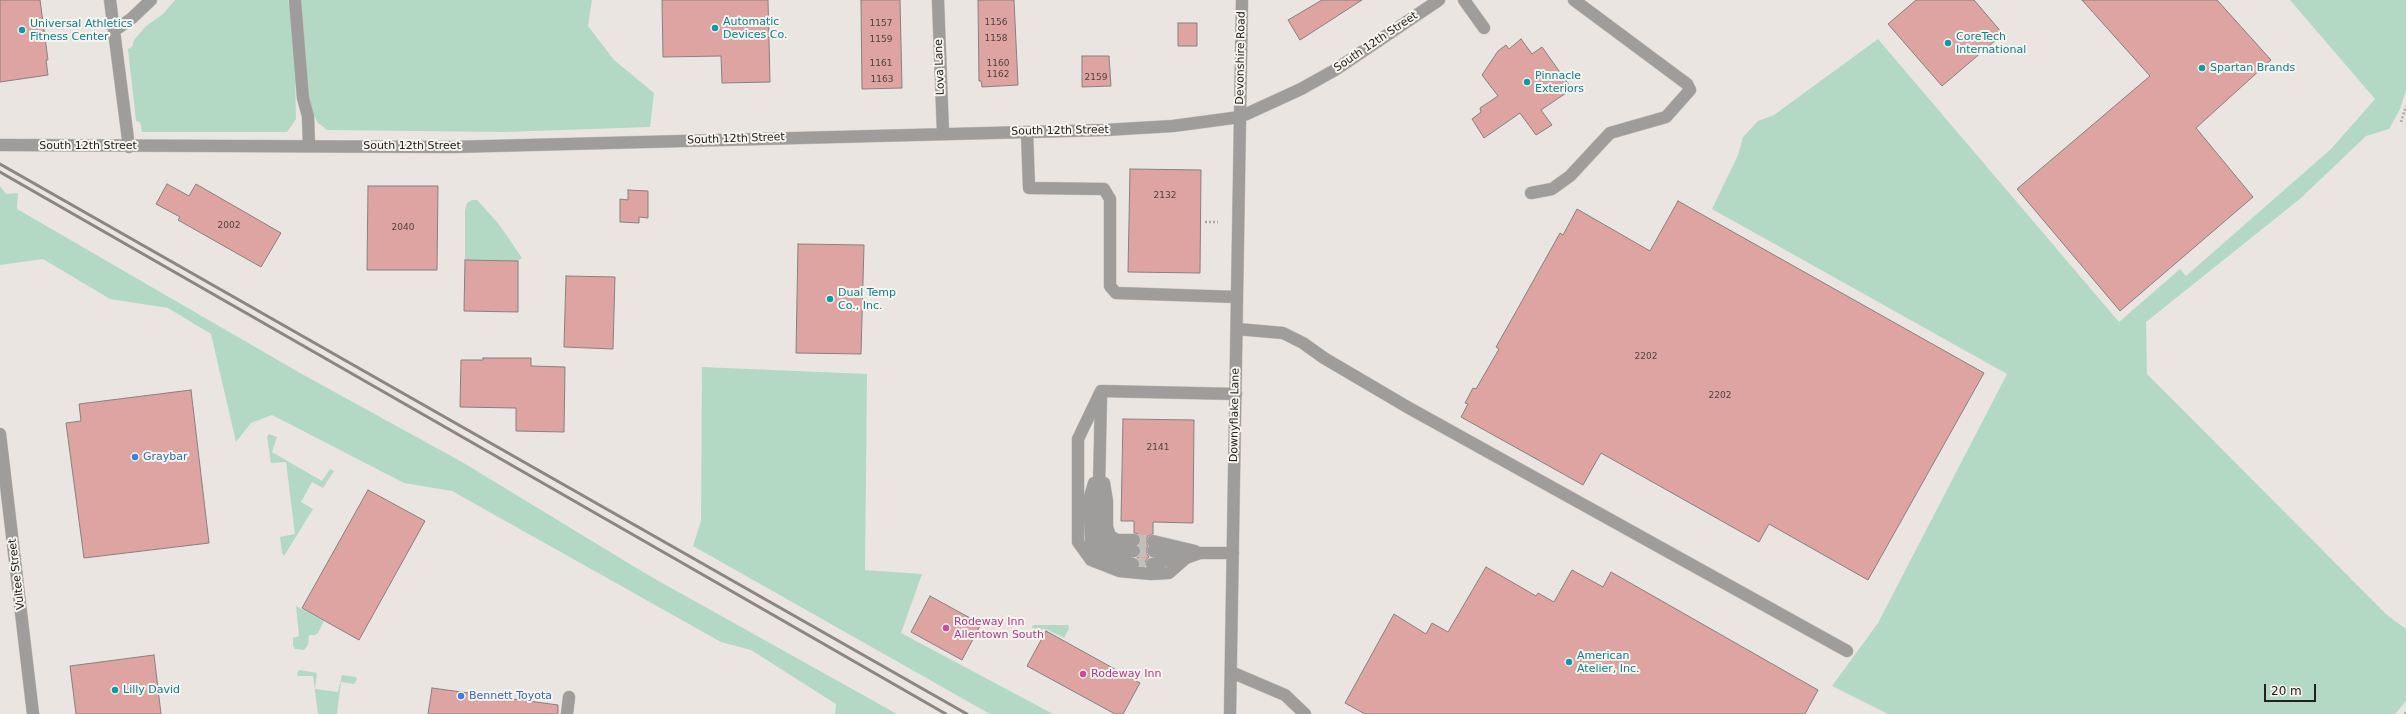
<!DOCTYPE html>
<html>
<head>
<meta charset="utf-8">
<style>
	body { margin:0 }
	#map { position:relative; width:2406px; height:714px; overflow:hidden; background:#eae5e1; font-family:"DejaVu Sans",sans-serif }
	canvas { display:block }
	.scale { position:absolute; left:2264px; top:684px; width:52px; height:18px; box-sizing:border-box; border:2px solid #22211f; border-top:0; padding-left:5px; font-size:12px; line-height:14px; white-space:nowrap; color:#22211f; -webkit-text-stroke:3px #f7f3ee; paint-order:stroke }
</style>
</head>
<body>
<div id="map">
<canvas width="2406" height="714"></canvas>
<div class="scale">20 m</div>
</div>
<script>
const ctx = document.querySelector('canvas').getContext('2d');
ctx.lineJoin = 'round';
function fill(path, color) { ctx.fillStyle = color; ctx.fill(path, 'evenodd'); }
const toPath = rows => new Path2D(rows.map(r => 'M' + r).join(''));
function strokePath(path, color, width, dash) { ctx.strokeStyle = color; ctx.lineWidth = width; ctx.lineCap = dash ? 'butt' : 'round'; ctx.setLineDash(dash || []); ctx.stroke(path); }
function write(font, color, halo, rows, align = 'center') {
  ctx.font = font + ' "DejaVu Sans",sans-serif'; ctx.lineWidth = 4; ctx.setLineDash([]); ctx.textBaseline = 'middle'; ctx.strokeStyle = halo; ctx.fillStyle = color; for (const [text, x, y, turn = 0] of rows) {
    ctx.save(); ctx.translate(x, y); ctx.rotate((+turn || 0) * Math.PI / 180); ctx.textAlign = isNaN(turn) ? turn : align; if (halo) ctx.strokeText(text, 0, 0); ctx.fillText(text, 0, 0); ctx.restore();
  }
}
const green = toPath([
	[175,0,288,0,294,36,296,119,287,132,142,132,140,122,136,121,128,49,132,47,134,40,146,26,163,14],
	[301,0,592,0,588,26,614,60,654,93,650,127,504,132,327,130,317,122,309,102],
	[2290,0,2406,0,2406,90,2400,109,2389,129,2366,136,2301,198,2146,322,2147,374,2387,615,2406,629,2406,701,2395,714,1888,714,1832,686,1878,623,2007,374,1712,209,1738,155,1743,137,1758,121,1774,115,1878,39,2119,322,2180,269,2186,276,2331,149,2375,99],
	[0,186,6,194,18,193,17,209,300,373,462,462,648,575,897,714,835,714,836,704,751,650,721,642,452,491,404,483,272,415,251,423,236,442,211,334,168,308,110,299,43,259,0,265],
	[472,200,477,200,498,223,522,258,518,261,465,260,465,210,467,203],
	[702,367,867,374,865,570,922,574,901,633,1053,714,990,714,693,546,701,521],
	[269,434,277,437,272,452,322,481,330,469,334,471,323,488,312,482,301,502,313,509,284,556,282,553,280,537,295,534,286,462,271,463,267,437],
	[296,606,324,621,318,633,315,635,309,635,308,645,304,650,295,649,293,646,293,638,299,636],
	[1033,625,1068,625,1069,628,1064,638,1046,629,1042,629,1040,634,1032,629],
	[299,670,317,673,315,689,338,692,342,675,356,677,357,680,354,684,341,682,337,714,318,714,313,676,298,676,297,674]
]);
const building = toPath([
	[0,0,40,0,48,60,46,60,48,75,0,82,0,0],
	[662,0,768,0,770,82,722,83,721,56,663,57,662,0],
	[861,0,900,0,902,88,862,89,861,0],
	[978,0,1014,0,1018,85,982,87,981,81,979,81,978,0],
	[1322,0,1362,0,1300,40,1288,20,1322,0],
	[1916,0,1974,0,2003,34,1942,86,1888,24,1916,0],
	[2082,0,2217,0,2271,60,2196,128,2253,197,2120,311,2017,189,2150,76,2082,0],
	[1178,23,1197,23,1197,46,1178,46,1178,23],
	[1521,39,1532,54,1542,47,1572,89,1541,110,1552,125,1536,135,1520,113,1484,138,1472,119,1481,112,1480,108,1498,96,1482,75,1498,51,1506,45,1509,49,1521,39],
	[1082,56,1109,56,1111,86,1082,87,1082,56],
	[1130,169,1201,170,1200,273,1128,272,1130,169],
	[167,184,189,196,196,184,281,233,261,267,178,220,180,217,156,204,167,184],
	[368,186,438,186,437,270,367,270,368,186],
	[628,190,648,191,648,218,639,217,639,223,620,222,620,199,628,200,628,190],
	[1678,201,1984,373,1868,580,1769,524,1759,542,1601,453,1583,485,1461,417,1468,404,1465,403,1473,388,1476,389,1499,349,1496,347,1513,317,1560,233,1563,235,1577,209,1650,251,1678,201],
	[798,244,864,245,861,354,796,353,798,244],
	[465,260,518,261,518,312,464,311,465,260],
	[566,276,615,277,613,349,564,347,566,276],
	[483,358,531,358,531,366,565,367,564,432,516,431,516,408,460,407,461,360,483,360,483,358],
	[191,390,209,543,84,558,66,423,81,421,79,404,191,390],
	[1123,419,1194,420,1193,523,1153,522,1153,534,1148,536,1146,540,1148,546,1146,551,1149,557,1145,562,1145,566,1140,565,1137,558,1141,552,1139,545,1141,540,1138,534,1134,533,1134,521,1121,521,1123,419],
	[368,490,425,521,359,640,302,608,368,490],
	[1486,567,1536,596,1538,593,1554,602,1572,570,1603,587,1611,572,1818,690,1805,714,1365,714,1345,703,1394,614,1426,634,1432,623,1448,632,1486,567],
	[930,596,981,624,962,660,911,632,930,596],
	[1046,631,1140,683,1123,714,1115,714,1027,666,1046,631],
	[154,655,161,714,76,714,70,666,154,655],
	[432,688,558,705,558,714,428,714,432,688]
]);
const minorTunnel = toPath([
	[1134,540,1153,541],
	[1134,551,1153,551],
	[1133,564,1152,564]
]);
const path = toPath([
	[2401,122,2406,106],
	[1205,222,1218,222],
	[2405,714,2406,712]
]);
const minor = toPath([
	[110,0,129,147],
	[295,0,303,98,308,116,309,146],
	[938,0,943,133],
	[1464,0,1484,28],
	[114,31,132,18,151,0],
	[1027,132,1029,188,1104,189,1110,199,1110,286,1116,293,1237,297],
	[0,145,453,147,1105,130,1173,126,1240,117,1301,89,1335,70,1439,0],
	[1531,193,1552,189,1570,176,1610,133,1666,117,1690,90,1687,84,1574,0],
	[1237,329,1283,333,1303,343,1324,358,1409,408,1847,651],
	[1101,391,1078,439,1078,542,1091,560,1119,571,1151,574,1169,573,1186,558,1200,553,1233,553],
	[1101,391,1236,394],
	[1101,396,1098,533,1103,541,1112,549,1134,551],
	[0,434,33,714],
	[1094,483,1089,500,1091,540,1095,550,1103,555,1133,564],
	[1104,483,1107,501,1107,527,1110,536,1117,540,1134,540],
	[1153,541,1195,551],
	[1153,551,1181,552],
	[1152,564,1187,555],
	[1231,672,1285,695,1305,714],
	[567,714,569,697],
	[1230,714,1242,0]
]);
const rail = toPath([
	[0,164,967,714],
	[0,172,946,714]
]);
const markers = [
	[715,28,4,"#0f9aa8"],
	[22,30,4,"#0f9aa8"],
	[1948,43,4,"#0f9aa8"],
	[2202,68,4,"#0f9aa8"],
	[1527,82,4,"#0f9aa8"],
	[830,299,4,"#0f9aa8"],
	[135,457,4,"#3f7fe0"],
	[946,628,4,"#d1479c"],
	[1569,662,4,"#0f9aa8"],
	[1083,674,4,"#d1479c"],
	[115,690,4,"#0f9aa8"],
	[461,696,4,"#3f7fe0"]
];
const numberNames = [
	["1156",996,23],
	["1157",881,24],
	["1158",996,39],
	["1159",881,40],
	["1161",881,64],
	["1160",998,64],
	["1162",998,75],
	["2159",1096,78],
	["1163",882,80],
	["2132",1165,196],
	["2002",229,226],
	["2040",403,228],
	["2202",1646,357],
	["2202",1720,396],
	["2141",1158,448]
];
const cultureNames = [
	["Automatic",723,22],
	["Devices Co.",723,35],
	["Universal Athletics",30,24],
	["Fitness Center",30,37],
	["CoreTech",1956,37],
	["International",1956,50],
	["Spartan Brands",2210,68],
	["Pinnacle",1535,76],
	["Exteriors",1535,89],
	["Dual Temp",838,293],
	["Co., Inc.",838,306],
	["American",1577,656],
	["Atelier, Inc.",1577,669],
	["Lilly David",123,690]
];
const streetNames = [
	["South 12th Street",1376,42,-34],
	["Devonshire Road",1241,58,-89],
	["Lova Lane",940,67,-92],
	["South 12th Street",1060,131,-1],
	["South 12th Street",736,139,-2],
	["South 12th Street",88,146],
	["South 12th Street",412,146],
	["Downyflake Lane",1235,415,-89],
	["Vultee Street",17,574,-97]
];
const shopNames = [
	["Graybar",143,457],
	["Bennett Toyota",469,696]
];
const hotelNames = [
	["Rodeway Inn",954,622],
	["Allentown South",954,635],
	["Rodeway Inn",1091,674]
];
fill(green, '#b3d9c4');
fill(building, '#dda4a1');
strokePath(building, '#878080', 1);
strokePath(minorTunnel, '#c2beba', 12, [12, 6]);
strokePath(minor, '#c6c2be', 13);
strokePath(path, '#ada9a6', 2.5, [2, 2]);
strokePath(minor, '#9e9d9b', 12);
strokePath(rail, '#898683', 3);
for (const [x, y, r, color] of markers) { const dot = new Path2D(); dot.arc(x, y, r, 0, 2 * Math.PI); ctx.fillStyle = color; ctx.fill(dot); strokePath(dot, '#f7f3ee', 1.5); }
write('9px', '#514240', null, numberNames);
write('11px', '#0d838f', '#f7f3ee', cultureNames, 'left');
write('11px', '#22211f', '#f7f3ee', streetNames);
write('11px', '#366cbe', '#f7f3ee', shopNames, 'left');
write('11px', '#b23c85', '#f7f3ee', hotelNames, 'left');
</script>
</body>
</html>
